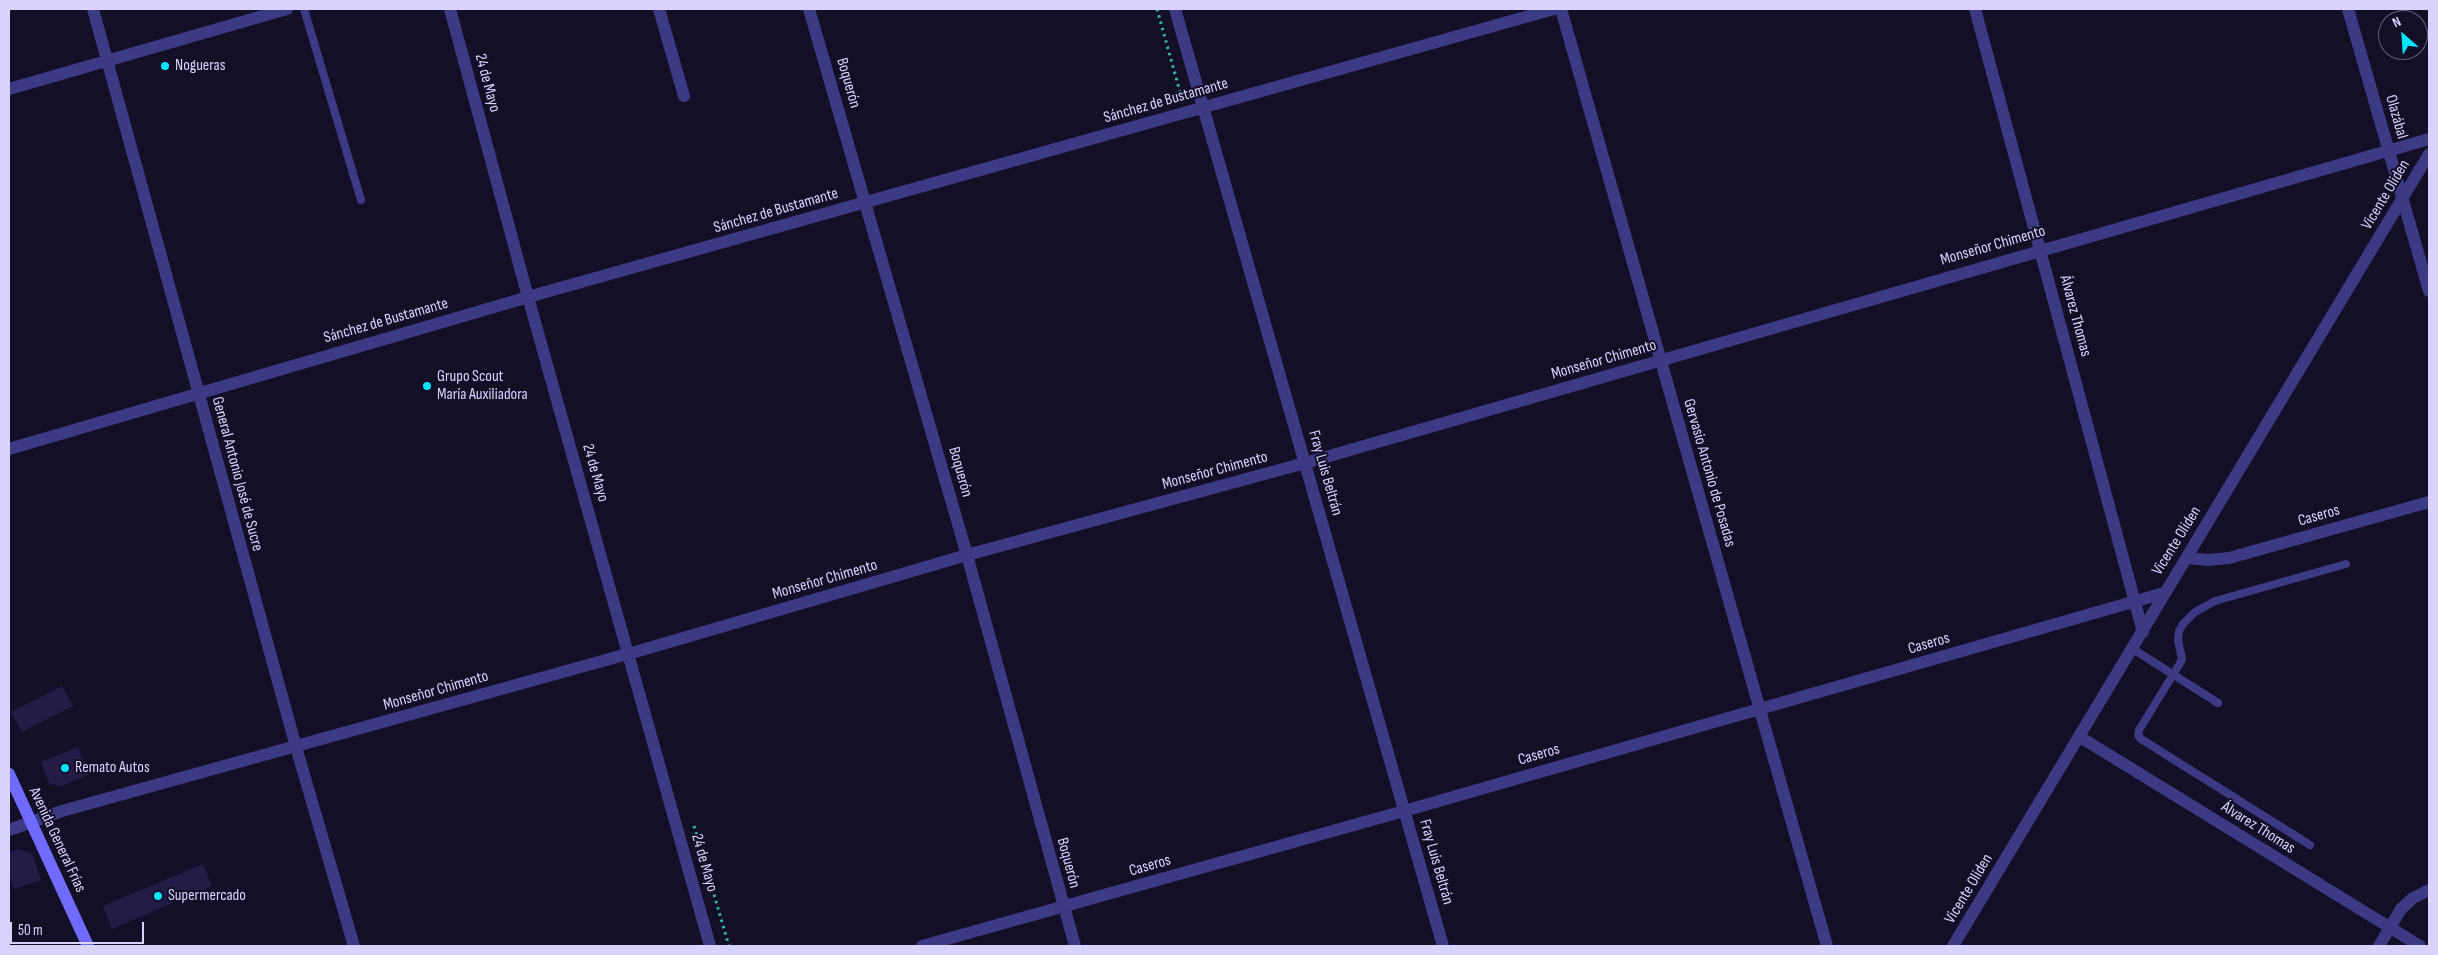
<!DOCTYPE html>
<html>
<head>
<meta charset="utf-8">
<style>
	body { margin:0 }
	#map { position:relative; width:2438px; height:955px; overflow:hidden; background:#130f26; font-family:"Sofia Sans Condensed",sans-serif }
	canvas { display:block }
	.frame { position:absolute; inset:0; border:10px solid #d9d4ff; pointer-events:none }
	.north { position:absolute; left:2378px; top:10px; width:50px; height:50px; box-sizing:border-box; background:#130f26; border:1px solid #625e7d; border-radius:50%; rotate:334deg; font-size:14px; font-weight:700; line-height:20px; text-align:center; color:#d9d4ff }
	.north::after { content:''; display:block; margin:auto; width:18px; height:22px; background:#00e5ff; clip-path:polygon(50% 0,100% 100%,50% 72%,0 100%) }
	.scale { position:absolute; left:10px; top:922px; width:134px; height:22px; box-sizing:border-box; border:2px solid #d9d4ff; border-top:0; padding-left:6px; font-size:15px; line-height:18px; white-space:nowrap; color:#d9d4ff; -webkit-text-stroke:4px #130f26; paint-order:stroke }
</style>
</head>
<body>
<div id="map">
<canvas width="2438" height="955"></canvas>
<div class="frame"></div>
<div class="north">N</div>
<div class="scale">50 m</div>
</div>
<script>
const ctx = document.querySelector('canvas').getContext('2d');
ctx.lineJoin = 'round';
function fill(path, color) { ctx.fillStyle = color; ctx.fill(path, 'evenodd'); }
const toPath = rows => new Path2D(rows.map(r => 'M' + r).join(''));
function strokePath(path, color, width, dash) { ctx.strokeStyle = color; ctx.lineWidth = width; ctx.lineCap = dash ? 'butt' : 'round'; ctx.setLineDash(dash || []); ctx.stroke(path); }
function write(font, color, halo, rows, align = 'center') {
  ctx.font = font + ' "Sofia Sans Condensed",sans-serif'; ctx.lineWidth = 4; ctx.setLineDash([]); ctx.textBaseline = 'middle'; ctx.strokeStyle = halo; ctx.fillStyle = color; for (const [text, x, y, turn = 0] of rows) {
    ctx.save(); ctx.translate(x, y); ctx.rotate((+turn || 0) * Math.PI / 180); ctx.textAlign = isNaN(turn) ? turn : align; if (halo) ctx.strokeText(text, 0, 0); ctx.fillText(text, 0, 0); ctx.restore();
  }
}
const building = toPath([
	[62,686,73,706,22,732,11,712],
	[78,747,89,775,61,786,49,784,41,762],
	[19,849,32,854,41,880,14,889,9,875,9,852],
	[203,864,212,886,112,929,103,906]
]);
const path = toPath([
	[1157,9,1182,99],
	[694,826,729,946]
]);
const service = toPath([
	[304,9,361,200],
	[2133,649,2218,703],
	[2310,845,2141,739,2138,735,2139,730,2179,665,2182,659,2178,640,2179,631,2183,624,2195,612,2215,601,2346,564]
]);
const minor = toPath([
	[93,9,296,747,354,946],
	[450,9,528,297,710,946],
	[659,9,684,96],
	[809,9,967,555,1075,946],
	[1175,9,1443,946],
	[1561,9,1827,946],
	[1975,9,2143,632],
	[2348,9,2429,291],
	[9,449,542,293,1554,9],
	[2187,558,2208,560,2229,558,2429,502],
	[2080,737,2420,946],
	[9,830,62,811,642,650,967,555,1305,463,2429,139],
	[922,946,1404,811,2164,593],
	[2379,946,2401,909,2413,898,2429,890]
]);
const tertiary = toPath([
	[9,89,287,9],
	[1953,946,2429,154]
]);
const secondary = toPath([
	[9,774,88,946]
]);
const markers = [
	[165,66,5,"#00e5ff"],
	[427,386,5,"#00e5ff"],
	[65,768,5,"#00e5ff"],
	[158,896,5,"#00e5ff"]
];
const poiNames = [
	["Nogueras",175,66],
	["Grupo Scout",437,377],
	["María Auxiliadora",437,395],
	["Remato Autos",75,768],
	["Supermercado",168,896]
];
const streetNames = [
	["24 de Mayo",487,83,75],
	["Boquerón",848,83,74],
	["Sánchez de Bustamante",1166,101,-16],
	["Olazábal",2396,117,74],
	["Vicente Oliden",2386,195,-59],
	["Sánchez de Bustamante",776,211,-16],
	["Monseñor Chimento",1993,246,-16],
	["Álvarez Thomas",2075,316,75],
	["Sánchez de Bustamante",386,321,-16],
	["Monseñor Chimento",1604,360,-16],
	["Monseñor Chimento",1215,471,-15],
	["Boquerón",960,472,74],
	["24 de Mayo",595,473,74],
	["Fray Luis Beltrán",1325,473,74],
	["Gervasio Antonio de Posadas",1709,473,74],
	["General Antonio José de Sucre",237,474,75],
	["Caseros",2319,516,-16],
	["Vicente Oliden",2177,541,-58],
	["Monseñor Chimento",825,580,-16],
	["Caseros",1929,644,-16],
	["Monseñor Chimento",436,691,-16],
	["Caseros",1539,755,-16],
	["Álvarez Thomas",2258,828,32],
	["Avenida General Frías",57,840,65],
	["Fray Luis Beltrán",1436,862,74],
	["24 de Mayo",704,863,74],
	["Boquerón",1068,863,75],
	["Caseros",1150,866,-16],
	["Vicente Oliden",1969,889,-59]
];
fill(building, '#241b47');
strokePath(path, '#2fb8b0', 3, [2.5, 4]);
strokePath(service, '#3d3a85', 8);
strokePath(minor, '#3d3a85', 12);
strokePath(tertiary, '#3d3a85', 12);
strokePath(secondary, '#6f6bff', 12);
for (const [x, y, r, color] of markers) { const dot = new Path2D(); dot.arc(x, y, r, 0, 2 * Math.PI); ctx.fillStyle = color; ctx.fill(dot); strokePath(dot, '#130f26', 2); }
write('16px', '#d9d4ff', '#130f26', poiNames, 'left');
write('16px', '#d9d4ff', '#130f26', streetNames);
</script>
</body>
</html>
